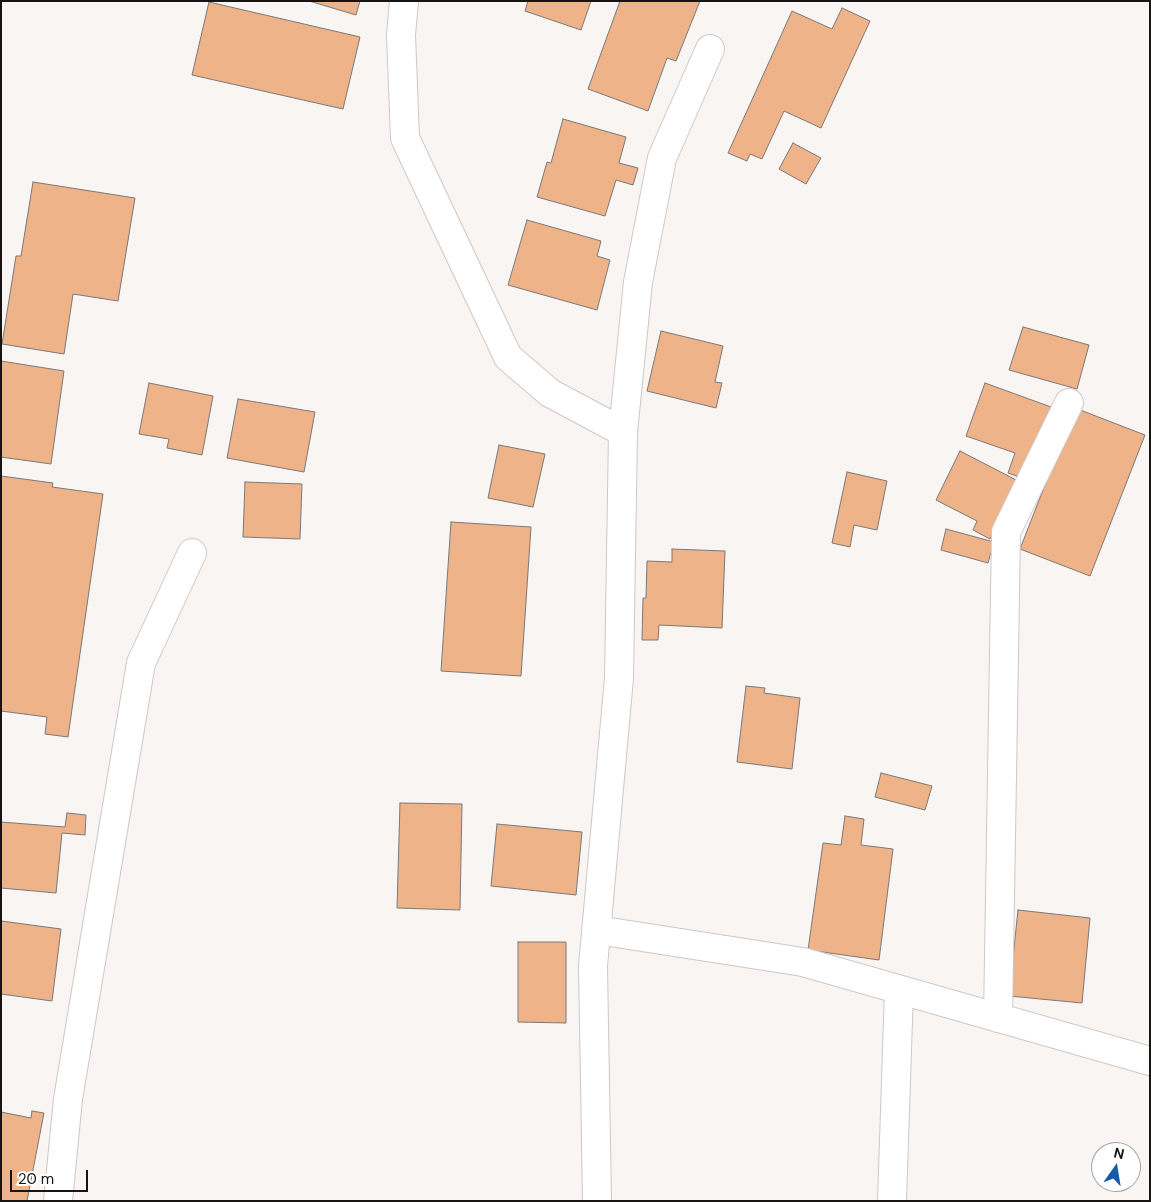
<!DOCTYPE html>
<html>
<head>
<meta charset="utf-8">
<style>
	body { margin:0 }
	#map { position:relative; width:1151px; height:1202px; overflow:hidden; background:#f9f5f2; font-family:"DM Sans",sans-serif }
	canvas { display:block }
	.frame { position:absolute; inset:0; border:2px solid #161514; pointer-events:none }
	.north { position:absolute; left:1091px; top:1142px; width:50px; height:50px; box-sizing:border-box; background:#fff; border:1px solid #a2a1a1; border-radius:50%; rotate:13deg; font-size:14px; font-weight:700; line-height:20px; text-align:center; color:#161514 }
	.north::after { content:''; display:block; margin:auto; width:18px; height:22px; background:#185aaa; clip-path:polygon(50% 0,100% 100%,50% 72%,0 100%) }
	.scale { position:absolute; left:10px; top:1170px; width:78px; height:22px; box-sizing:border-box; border:2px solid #161514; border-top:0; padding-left:6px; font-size:15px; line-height:18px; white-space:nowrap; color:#161514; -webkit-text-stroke:4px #fff; paint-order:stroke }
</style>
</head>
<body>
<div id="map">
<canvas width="1151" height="1202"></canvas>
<div class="frame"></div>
<div class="north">N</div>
<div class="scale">20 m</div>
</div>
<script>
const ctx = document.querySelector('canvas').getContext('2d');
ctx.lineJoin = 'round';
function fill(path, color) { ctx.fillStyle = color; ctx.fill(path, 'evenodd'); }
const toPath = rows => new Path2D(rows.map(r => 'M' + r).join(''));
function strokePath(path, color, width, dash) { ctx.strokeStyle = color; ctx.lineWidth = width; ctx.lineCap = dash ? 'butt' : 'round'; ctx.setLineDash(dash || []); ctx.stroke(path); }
const building = toPath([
	[309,1,360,1,356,15,309,1],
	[528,1,591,1,581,30,525,11,528,1],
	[620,1,700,1,676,61,667,58,648,111,588,89,620,1],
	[209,2,360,37,343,109,192,75,209,2],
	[842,8,870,21,821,128,784,111,762,159,750,154,747,161,728,153,792,11,832,29,842,8],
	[563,119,626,137,619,163,638,168,633,185,616,180,605,216,537,197,547,162,551,163,563,119],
	[793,143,821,158,806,184,779,169,793,143],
	[33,182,135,198,118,301,73,294,64,354,2,344,16,256,21,256,33,182],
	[527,220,601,241,597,256,610,260,597,310,508,285,527,220],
	[1023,327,1089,345,1077,389,1009,370,1023,327],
	[661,331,723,346,715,382,722,383,716,408,647,391,661,331],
	[1,361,64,371,51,464,1,457,1,361],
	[149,383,213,396,202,455,167,448,169,439,139,434,149,383],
	[985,383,1051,407,1025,479,1008,473,1015,453,966,436,985,383],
	[238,399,315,412,304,472,227,458,238,399],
	[1075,408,1145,435,1090,576,1020,549,1075,408],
	[499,445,545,454,533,507,488,498,499,445],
	[960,451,1020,482,990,539,973,530,977,521,936,500,960,451],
	[847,472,887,481,877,530,854,525,850,547,832,543,847,472],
	[1,476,53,483,52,487,103,494,68,737,45,734,47,717,1,711,1,476],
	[245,482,302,484,300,539,243,537,245,482],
	[451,522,531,527,521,676,441,671,451,522],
	[946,529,994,542,988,563,941,550,946,529],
	[672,549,725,551,722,628,659,625,658,640,642,640,643,598,646,598,647,561,672,562,672,549],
	[746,686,765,688,764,693,800,698,792,769,737,762,746,686],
	[881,773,932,786,925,810,875,797,881,773],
	[400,803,462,804,460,910,397,908,400,803],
	[67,813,86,815,85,835,62,833,56,893,1,888,1,822,65,827,67,813],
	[845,816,864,819,861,845,893,849,879,960,808,950,823,843,841,845,845,816],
	[497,824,582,832,576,895,491,886,497,824],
	[1018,910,1090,918,1082,1003,1009,996,1018,910],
	[1,921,61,929,52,1001,1,994,1,921],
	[518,942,566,942,566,1023,518,1022,518,942],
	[32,1111,44,1113,27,1201,1,1201,1,1112,31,1118,32,1111]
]);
const minor = toPath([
	[404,1,401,35,405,138,508,357,550,393,623,432,619,678,593,966,597,1201],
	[623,432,638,282,662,158,710,49],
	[597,930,803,962,1150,1061],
	[998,1018,1006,532,1069,403],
	[58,1201,68,1099,141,663,192,553],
	[892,1201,899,990]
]);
fill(building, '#eeb389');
strokePath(building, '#7c7876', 1);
strokePath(minor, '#cdc8c6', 30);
strokePath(minor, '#fff', 28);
</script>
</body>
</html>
